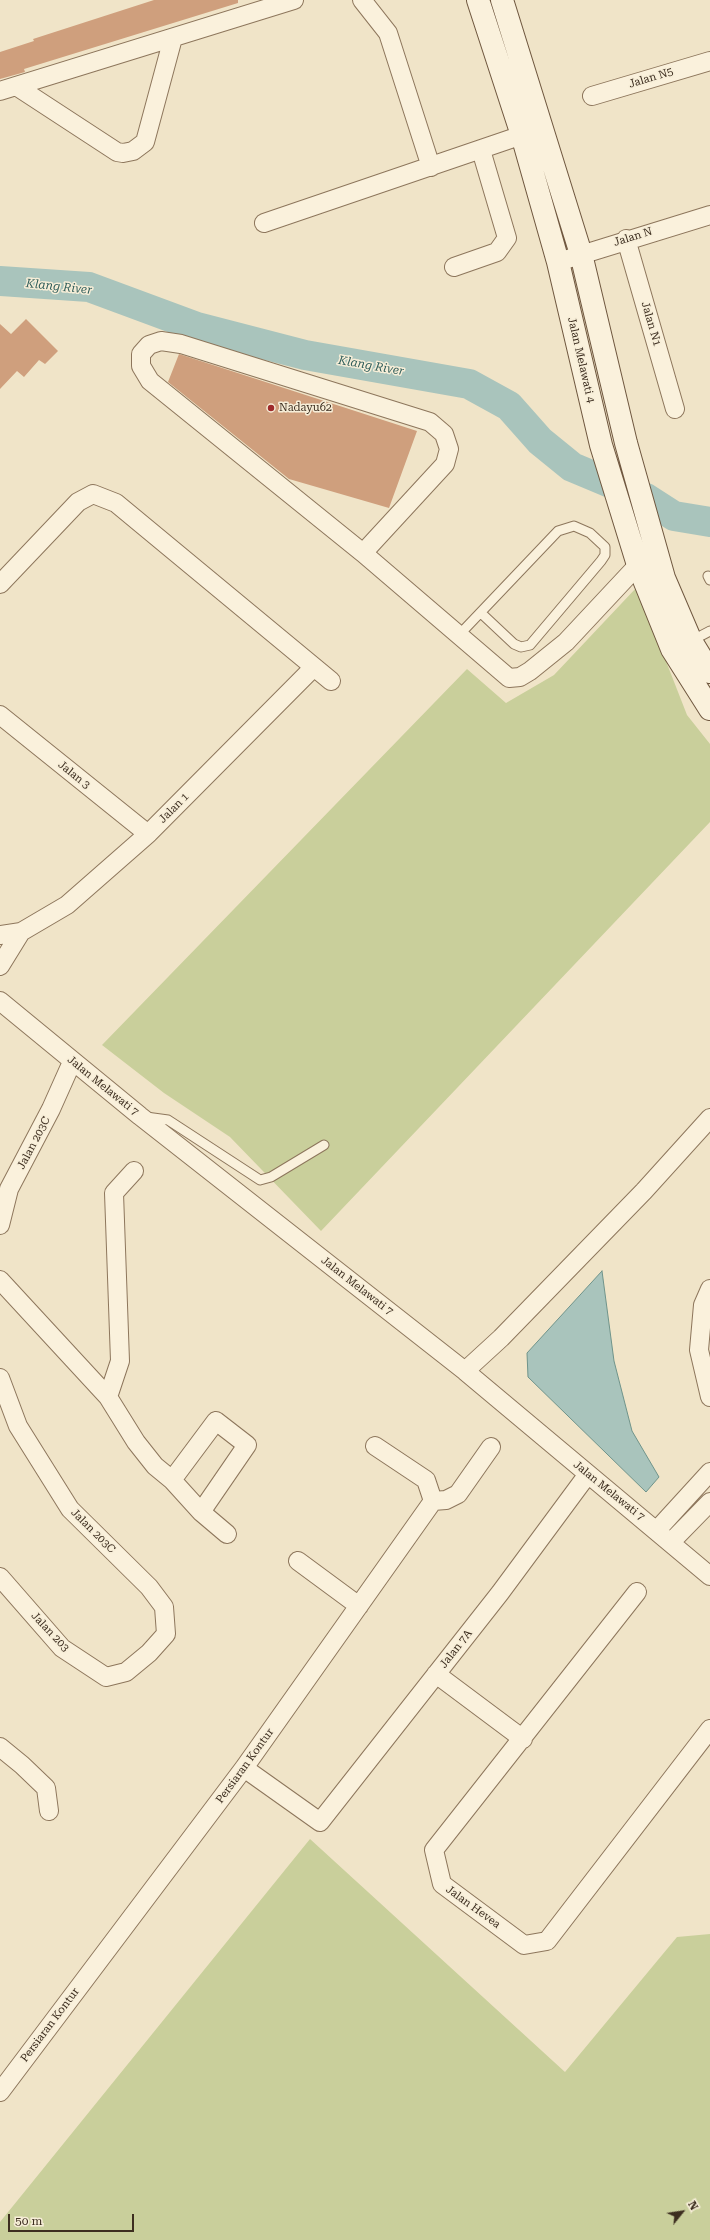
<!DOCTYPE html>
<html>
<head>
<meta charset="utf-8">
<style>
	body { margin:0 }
	#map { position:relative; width:710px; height:2240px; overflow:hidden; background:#f0e4c8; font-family:"Roboto Serif",serif }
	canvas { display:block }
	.north { position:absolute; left:662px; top:2192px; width:40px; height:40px; -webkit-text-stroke:3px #f7eed8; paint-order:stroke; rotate:60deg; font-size:11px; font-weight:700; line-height:16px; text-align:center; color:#3d2e20 }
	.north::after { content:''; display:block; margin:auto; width:14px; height:18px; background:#3d2e20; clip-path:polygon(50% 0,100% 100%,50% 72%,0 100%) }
	.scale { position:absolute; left:8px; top:2214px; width:126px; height:18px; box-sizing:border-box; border:2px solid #3d2e20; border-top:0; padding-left:5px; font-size:12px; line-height:14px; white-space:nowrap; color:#3d2e20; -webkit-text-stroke:3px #f7eed8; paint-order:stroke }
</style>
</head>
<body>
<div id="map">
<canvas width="710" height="2240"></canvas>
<div class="north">N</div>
<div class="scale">50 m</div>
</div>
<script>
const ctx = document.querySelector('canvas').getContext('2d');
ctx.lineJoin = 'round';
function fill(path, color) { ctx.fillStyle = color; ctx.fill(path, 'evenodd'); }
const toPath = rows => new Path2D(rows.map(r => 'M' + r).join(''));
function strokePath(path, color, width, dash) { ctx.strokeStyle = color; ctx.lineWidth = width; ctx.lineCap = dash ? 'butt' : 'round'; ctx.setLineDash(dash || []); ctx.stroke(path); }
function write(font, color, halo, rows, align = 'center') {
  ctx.font = font + ' "Roboto Serif",serif'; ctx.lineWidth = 3; ctx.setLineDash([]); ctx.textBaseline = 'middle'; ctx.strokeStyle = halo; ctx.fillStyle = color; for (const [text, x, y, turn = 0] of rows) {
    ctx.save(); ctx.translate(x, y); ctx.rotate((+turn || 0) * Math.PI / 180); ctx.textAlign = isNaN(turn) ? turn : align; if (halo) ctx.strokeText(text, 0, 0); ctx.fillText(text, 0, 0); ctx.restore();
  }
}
const green = toPath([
	[637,587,687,715,710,744,710,822,321,1231,230,1137,164,1093,102,1045,467,669,506,703,554,675],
	[310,1839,565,2072,677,1937,710,1934,710,2240,0,2240,0,2222]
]);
const water = toPath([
	[602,1271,614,1361,632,1431,659,1477,646,1492,528,1377,527,1353,602,1271]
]);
const river = toPath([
	[0,281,89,287,197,327,305,355,469,384,509,406,540,441,572,467,646,498,674,516,710,522]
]);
const building = toPath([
	[154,0,238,0,238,3,24,69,25,72,0,79,0,52,34,41,33,39],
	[26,319,58,351,45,364,39,360,24,377,17,371,0,389,0,324,11,334],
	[179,354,417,431,389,508,289,479,168,382]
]);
const lane = toPath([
	[708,576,710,580],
	[459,635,558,531,574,526,590,533,605,547,605,555,601,561,530,645,521,647,514,644,481,613],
	[691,641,710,631],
	[146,1117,168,1120,260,1180,271,1177,324,1145]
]);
const street = toPath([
	[362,0,388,33,431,167],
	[16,86,117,152,123,153,133,151,145,142,173,38],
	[0,91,294,0],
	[592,96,710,61],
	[264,223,534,131],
	[626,239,675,409],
	[558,262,710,215],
	[454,267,497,252,507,238,481,150],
	[363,553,445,464,449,449,444,434,430,422,181,344,161,341,149,345,141,354,141,366,150,381,363,553,509,678,520,677,530,671,566,642,638,565],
	[0,584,78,502,93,494,116,503,331,681],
	[0,715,148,834],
	[0,935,21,932,67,905,148,834,314,667],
	[0,966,21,932],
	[0,1001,140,1116,465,1371,710,1576],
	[0,1225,9,1189,51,1109,72,1062],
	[0,1280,108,1397,136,1442,155,1466,172,1480,201,1512,227,1534],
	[710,1289,703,1305,699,1350,710,1397],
	[465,1371,501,1338,644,1191,710,1118],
	[0,1378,18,1426,70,1509,149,1587,164,1607,166,1634,149,1653,126,1672,106,1677,62,1648,0,1577],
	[108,1397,120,1361,114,1193,134,1171],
	[375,1446,426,1480,433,1501],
	[172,1480,216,1421,247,1445,201,1512],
	[433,1501,446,1500,458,1494,491,1447],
	[657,1530,710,1472],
	[671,1542,710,1502],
	[298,1561,359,1606],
	[637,1592,434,1850,442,1884,524,1945,547,1941,710,1729],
	[436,1674,523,1739],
	[0,1747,22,1765,46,1788,49,1811],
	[244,1768,320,1822,500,1593,588,1474],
	[0,2092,244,1768,433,1501]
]);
const secondary = toPath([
	[478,0,522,135,558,262,601,445,638,565,672,649,710,709],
	[502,0,581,254,626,443,664,578,691,641,710,672]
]);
const markers = [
	[271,408,4,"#9e2a2b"]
];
const streetNames = [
	["Jalan N5",651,78,-17],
	["Jalan N",633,237,-17],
	["Jalan N1",651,324,74],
	["Jalan Melawati 4",581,360,77],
	["Jalan 3",74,775,39],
	["Jalan 1",174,808,-45],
	["Jalan Melawati 7",103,1086,39],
	["Jalan 203C",34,1143,-62],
	["Jalan Melawati 7",357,1286,38],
	["Jalan Melawati 7",609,1491,39],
	["Jalan 203C",93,1531,45],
	["Jalan 203",50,1632,47],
	["Jalan 7A",456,1649,-52],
	["Persiaran Kontur",245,1766,-54],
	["Jalan Hevea",473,1907,36],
	["Persiaran Kontur",50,2025,-53]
];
const poiNames = [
	["Nadayu62",279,408]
];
const waterNames = [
	["Klang River",59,287,6],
	["Klang River",371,366,10]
];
fill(green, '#c9cf9b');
fill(water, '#a9c4bc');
strokePath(water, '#6f938a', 1);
strokePath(river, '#a9c4bc', 30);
fill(building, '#cf9f7d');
strokePath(lane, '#8d765c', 11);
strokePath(street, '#8d765c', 20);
strokePath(secondary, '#6f573f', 24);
strokePath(lane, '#faf1dc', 9);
strokePath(street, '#faf1dc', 18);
strokePath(secondary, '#faf1dc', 22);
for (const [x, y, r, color] of markers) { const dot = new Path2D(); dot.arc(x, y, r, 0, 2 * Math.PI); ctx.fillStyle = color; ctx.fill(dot); strokePath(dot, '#f7eed8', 1.5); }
write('11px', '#3d2e20', '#f7eed8', streetNames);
write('11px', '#3d2e20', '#f7eed8', poiNames, 'left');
write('italic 12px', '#2f5d5a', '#f7eed8', waterNames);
</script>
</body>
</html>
